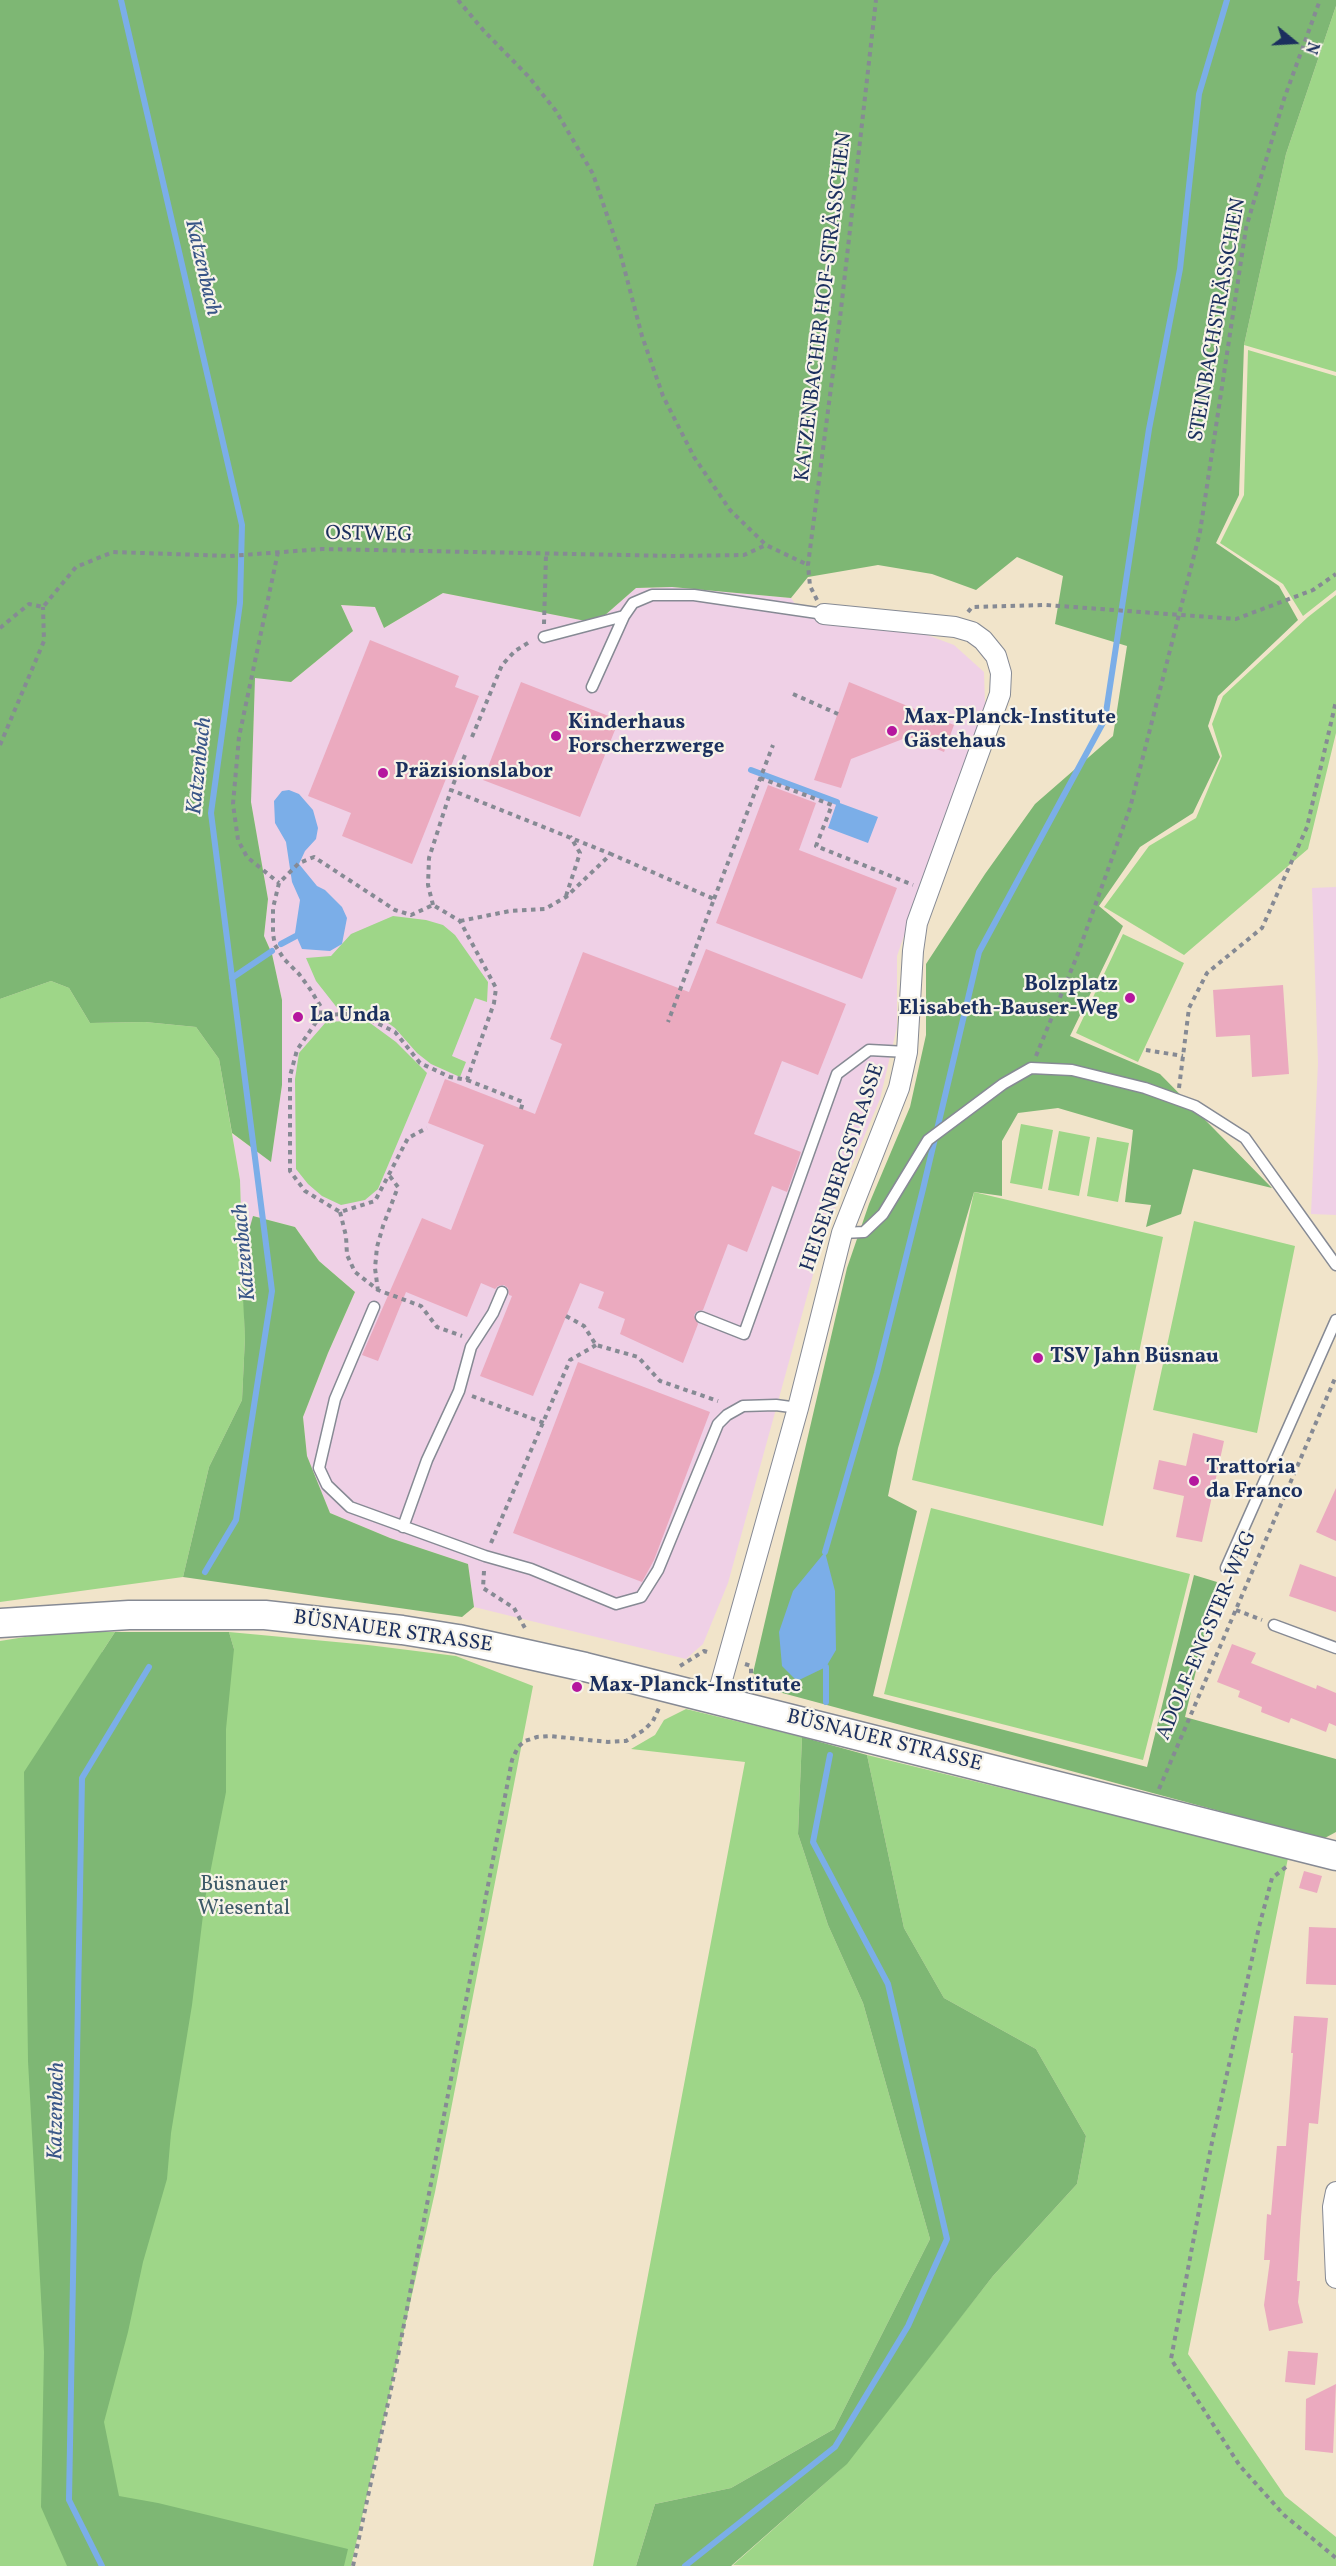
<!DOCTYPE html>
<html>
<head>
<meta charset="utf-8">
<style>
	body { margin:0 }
	#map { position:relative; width:1336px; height:2566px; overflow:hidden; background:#f1e4ca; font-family:Vollkorn,serif }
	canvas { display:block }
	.north { position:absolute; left:1264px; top:12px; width:60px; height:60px; -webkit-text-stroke:4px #f7f3e8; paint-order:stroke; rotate:108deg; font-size:16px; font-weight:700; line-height:24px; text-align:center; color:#1b2f5e }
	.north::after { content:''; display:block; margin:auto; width:21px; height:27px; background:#1b2f5e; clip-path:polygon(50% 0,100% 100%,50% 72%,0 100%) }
</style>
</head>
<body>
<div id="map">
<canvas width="1336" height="2566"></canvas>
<div class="north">N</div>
</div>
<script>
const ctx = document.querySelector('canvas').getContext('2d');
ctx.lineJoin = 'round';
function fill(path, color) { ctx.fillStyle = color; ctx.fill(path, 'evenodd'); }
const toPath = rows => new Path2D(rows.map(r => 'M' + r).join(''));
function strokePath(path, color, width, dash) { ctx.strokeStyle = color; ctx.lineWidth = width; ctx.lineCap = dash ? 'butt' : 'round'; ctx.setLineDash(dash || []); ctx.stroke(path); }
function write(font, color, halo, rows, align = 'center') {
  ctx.font = font + ' Vollkorn,serif'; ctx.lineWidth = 4.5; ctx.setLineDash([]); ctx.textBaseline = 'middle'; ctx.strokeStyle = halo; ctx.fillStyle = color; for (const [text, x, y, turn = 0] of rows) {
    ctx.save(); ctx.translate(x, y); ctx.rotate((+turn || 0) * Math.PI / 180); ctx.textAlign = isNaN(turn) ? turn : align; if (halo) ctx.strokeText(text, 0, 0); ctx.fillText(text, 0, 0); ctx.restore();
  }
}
const built = toPath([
	[672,587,791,598,802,614,911,629,954,645,984,672,985,704,964,776,933,852,897,956,897,1027,880,1099,839,1196,817,1260,728,1583,703,1644,686,1659,474,1607,468,1564,390,1538,330,1513,307,1456,303,1417,328,1353,355,1292,319,1261,295,1227,254,1216,241,1259,240,1180,232,1134,271,1161,282,1085,282,1000,272,954,264,936,268,899,251,802,255,677,291,682,353,631,341,605,375,607,384,628,443,593,596,623,636,588],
	[1336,887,1336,1215,1311,1214,1318,1063,1312,888]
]);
const green = toPath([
	[1336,6,1336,372,1244,345,1286,154],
	[1248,350,1336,376,1336,590,1303,616,1283,584,1220,543,1244,495],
	[1336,595,1336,733,1308,849,1184,955,1104,907,1149,846,1196,818,1222,756,1212,724,1223,696,1308,617],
	[393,916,426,920,443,925,455,935,488,982,487,1002,475,998,452,1056,466,1062,460,1077,431,1064,417,1053,395,1028,381,1018,338,1009,316,981,306,958,331,956,351,934],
	[1123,934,1184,963,1138,1062,1076,1033],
	[51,981,69,988,90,1023,145,1022,196,1027,219,1059,240,1180,245,1337,242,1400,209,1467,183,1577,0,1602,0,999],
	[366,1020,396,1042,427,1073,378,1189,365,1200,341,1205,322,1196,308,1184,296,1169,295,1079,299,1053,326,1022],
	[1021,1124,1053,1130,1042,1189,1010,1183],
	[1059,1131,1090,1137,1079,1196,1048,1190],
	[1097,1137,1129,1143,1118,1202,1087,1196],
	[974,1192,1163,1237,1103,1526,912,1480],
	[1194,1221,1295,1246,1257,1433,1153,1410],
	[931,1508,1190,1574,1143,1760,884,1694],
	[56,1632,115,1632,102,1652,234,1649,229,1632,368,1645,456,1656,533,1686,435,2192,351,2566,0,2566,0,1641],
	[686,1709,802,1737,798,1834,828,1925,863,2003,930,2239,834,2429,731,2488,655,2504,636,2566,593,2566,745,1762,631,1749,655,1735,664,1720],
	[867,1755,1288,1858,1188,2354,1285,2496,1336,2537,1336,2566,733,2565,841,2469,993,2276,1077,2184,1086,2136,1036,2049,944,1998,904,1928]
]);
const forest = toPath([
	[0,0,1336,0,1336,6,1286,154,1244,345,1239,495,1216,543,1279,586,1298,620,1218,696,1208,726,1220,757,1193,813,1140,847,1099,906,1123,926,1070,1036,1160,1074,1272,1188,1193,1169,1181,1214,1146,1227,1151,1205,1125,1202,1133,1130,1058,1108,1018,1113,1002,1141,1002,1196,974,1192,898,1448,888,1496,917,1511,873,1696,1147,1767,1194,1575,1217,1582,1185,1717,1336,1759,1336,1832,1323,1839,775,1691,753,1673,847,1268,869,1204,910,1107,926,1035,926,964,985,874,1035,804,1113,736,1127,646,1055,624,1063,576,1017,557,976,590,932,574,878,565,808,577,791,598,672,587,636,588,596,623,443,593,384,628,375,607,341,605,353,631,291,682,255,678,251,802,268,899,264,936,272,954,282,1000,282,1085,271,1162,232,1133,219,1059,196,1027,145,1022,90,1023,69,988,51,981,0,999],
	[253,1216,295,1227,319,1261,355,1292,328,1353,303,1417,307,1456,330,1513,390,1538,468,1564,474,1607,462,1617,183,1577,209,1467,242,1400,245,1337,241,1259],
	[115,1632,229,1632,234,1649,226,1729,226,1792,205,1899,192,2005,171,2133,167,2179,143,2262,128,2332,104,2422,119,2496,158,2503,348,2549,344,2566,67,2566,41,2507,44,2352,28,2061,24,1772],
	[802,1737,867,1755,904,1928,944,1998,1036,2049,1086,2136,1077,2184,993,2276,847,2464,731,2566,636,2566,655,2504,731,2488,834,2429,930,2239,863,2003,828,1925,798,1834]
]);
const water = toPath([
	[289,790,299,794,313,810,318,828,316,839,305,851,299,864,317,886,325,890,342,907,347,918,342,944,330,951,302,949,295,933,300,900,292,882,286,842,275,823,274,801,282,791],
	[837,802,878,817,868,843,828,828],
	[825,1552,835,1591,836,1650,826,1667,797,1681,782,1666,779,1632,793,1591]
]);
const stream = toPath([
	[121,0,242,525,240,603,211,813,272,1291,236,1520,205,1572],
	[751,770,837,802],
	[281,944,296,936],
	[232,978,272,951],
	[825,1552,877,1373,923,1189,979,952,1105,719,1149,429,1180,269,1199,94,1227,0],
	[826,1702,826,1667],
	[102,2566,69,2500,82,1778,149,1667],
	[685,2566,835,2447,908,2326,947,2239,888,1984,813,1842,830,1755]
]);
const building = toPath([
	[370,640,459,676,455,687,479,696,412,864,342,836,351,813,308,796],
	[521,682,619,720,580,817,483,780],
	[849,682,954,725,944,752,908,737,851,759,841,788,814,780],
	[768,785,816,803,799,850,897,888,862,979,716,923],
	[706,949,846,1004,818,1075,782,1061,754,1134,801,1152,787,1192,772,1186,747,1252,728,1244,703,1310,697,1311,694,1315,698,1324,683,1363,620,1334,625,1319,598,1308,604,1292,580,1283,533,1396,480,1376,512,1296,509,1295,508,1288,504,1285,498,1286,495,1289,481,1283,467,1317,406,1292,378,1361,362,1355,422,1218,451,1230,484,1145,428,1123,445,1079,535,1114,562,1044,550,1039,583,952,689,992],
	[1283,985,1289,1074,1252,1077,1250,1035,1216,1037,1213,990],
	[578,1362,710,1412,654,1560,642,1582,513,1533],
	[1193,1433,1224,1441,1202,1542,1176,1537,1184,1496,1153,1489,1159,1460,1186,1466],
	[1336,1488,1336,1541,1316,1532],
	[1300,1564,1336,1577,1336,1612,1289,1596],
	[1232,1644,1256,1653,1251,1663,1316,1689,1317,1685,1336,1693,1336,1726,1329,1723,1326,1732,1291,1718,1289,1723,1261,1712,1262,1707,1238,1697,1240,1691,1217,1682],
	[1304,1871,1322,1876,1317,1893,1299,1888],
	[1309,1927,1336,1928,1336,1985,1306,1984],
	[1294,2016,1328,2018,1318,2124,1309,2123,1301,2217,1297,2281,1300,2281,1298,2302,1303,2323,1269,2331,1264,2305,1270,2260,1264,2260,1267,2214,1271,2215,1277,2146,1286,2146,1293,2053,1291,2053],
	[1288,2351,1318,2353,1315,2385,1285,2382],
	[1336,2384,1333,2453,1305,2450,1306,2399]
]);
const path = toPath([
	[458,0,484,31,528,76,556,111,593,174,621,256,642,336,663,396,694,457,730,510,766,545,808,565],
	[278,552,239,737,233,804,238,840,247,857,279,883],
	[817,600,810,586,808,565,840,318,876,0],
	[968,612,972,607,1046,605,1236,619,1313,590,1336,574],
	[544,624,546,555],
	[0,628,29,604,43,607,76,567,113,552,230,556,322,549,675,556,744,555,766,545],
	[793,694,838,714],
	[472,737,502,665,515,651,531,641],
	[0,745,44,641,43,607],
	[465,755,451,790,611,854],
	[760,778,832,805,816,846,913,885],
	[566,896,580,853,570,836],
	[714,899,773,745],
	[433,905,428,885,429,858,451,790],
	[460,921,510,911,545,909,566,897,611,854,714,899,668,1022],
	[321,1015,321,1007,310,989,299,974,284,959,275,945,273,934,273,908,279,883,299,863,314,857,395,910,411,915,433,905,460,921,496,988,494,1003,467,1080,450,1077,420,1063,395,1032,369,1019,346,1014,321,1015,297,1050,290,1076,290,1171,305,1191,340,1212,375,1201,408,1138,427,1128],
	[1146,1050,1183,1056],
	[1036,1056,1077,956,1130,808,1200,532,1246,228,1284,99,1320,0],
	[467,1080,523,1102,521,1109],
	[1179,1088,1189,1008,1207,973,1262,928,1307,827,1336,701],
	[340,1212,346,1236,347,1255,355,1272,378,1290,421,1306,437,1327,462,1336],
	[378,1291,375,1268,377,1247,383,1226,398,1187,389,1175],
	[566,1316,584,1326,596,1345,638,1357,660,1381,718,1401],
	[472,1396,544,1423],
	[491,1543,570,1360,596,1345],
	[484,1571,483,1588,514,1608,526,1630],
	[1236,1610,1262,1620],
	[745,1664,751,1666,751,1677,758,1686],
	[680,1666,704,1651,710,1653],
	[1159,1789,1336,1376],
	[1286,1867,1272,1878,1259,1927,1211,2147,1171,2359,1240,2466,1284,2515,1336,2558],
	[353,2566,397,2361,512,1760,518,1747,525,1741,537,1737,550,1736,608,1742,626,1741,644,1730,653,1721,659,1708]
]);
const lane = toPath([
	[544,637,624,616],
	[592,687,624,616,633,603,652,595,694,595,824,614],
	[842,1233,864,1232,883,1214,928,1140,1003,1084,1031,1068,1072,1070,1145,1088,1195,1106,1245,1138,1336,1265],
	[374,1307,335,1399,319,1468,327,1485,350,1507,485,1556,531,1569,616,1604,641,1597,658,1570,718,1424,727,1415,743,1406,776,1405,798,1408],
	[701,1317,744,1334,837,1074,869,1050,907,1052],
	[403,1527,427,1460,459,1391,471,1347,493,1313,502,1292],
	[1226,1568,1336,1320],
	[1274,1625,1336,1648]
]);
const street = toPath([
	[716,1701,798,1408,842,1233,899,1088,907,1052,913,951,917,923,1000,694,1001,673,996,656,983,640,972,632,955,627,824,614],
	[1336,2192,1333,2207,1336,2278]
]);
const secondary = toPath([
	[0,1623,129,1615,265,1615,402,1630,458,1639,585,1667,1336,1856]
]);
const markers = [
	[892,731,6,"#b5179e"],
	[556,736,6,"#b5179e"],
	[383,773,6,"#b5179e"],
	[1130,998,6,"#b5179e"],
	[298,1017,6,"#b5179e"],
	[1038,1358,6,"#b5179e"],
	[1194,1481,6,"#b5179e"],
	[577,1687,6,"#b5179e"]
];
const streetNames = [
	["KATZENBACHER HOF-STRÄSSCHEN",825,307,-83],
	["STEINBACHSTRÄSSCHEN",1219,320,-80],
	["OSTWEG",369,536,1],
	["HEISENBERGSTRASSE",844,1168,-71],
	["BÜSNAUER STRASSE",393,1633,8],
	["ADOLF-ENGSTER-WEG",1208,1636,-67],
	["BÜSNAUER STRASSE",884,1742,14]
];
const poiNames = [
	["Max-Planck-Institute",904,719],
	["Gästehaus",904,743],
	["Kinderhaus",568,724],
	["Forscherzwerge",568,748],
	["Präzisionslabor",395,773],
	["Bolzplatz",1118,986,"right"],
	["Elisabeth-Bauser-Weg",1118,1010,"right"],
	["La Unda",310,1017],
	["TSV Jahn Büsnau",1050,1358],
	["Trattoria",1206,1469],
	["da Franco",1206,1493],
	["Max-Planck-Institute",589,1687]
];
const parkNames = [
	["Büsnauer",244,1886],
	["Wiesental",244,1910]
];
const waterNames = [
	["Katzenbach",201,268,77],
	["Katzenbach",201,766,-84],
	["Katzenbach",246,1252,-95],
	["Katzenbach",58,2111,-89]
];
fill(built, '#efd0e6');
fill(green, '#9ed688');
fill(forest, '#7eb774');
fill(water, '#7baee8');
strokePath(stream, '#7baee8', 6);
fill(building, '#ebaabf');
strokePath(lane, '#868a94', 13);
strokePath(street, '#868a94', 22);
strokePath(secondary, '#868a94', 31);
strokePath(path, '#868a94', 4, [4.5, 4.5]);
strokePath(lane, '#fff', 10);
strokePath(street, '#fff', 20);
strokePath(secondary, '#fff', 28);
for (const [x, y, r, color] of markers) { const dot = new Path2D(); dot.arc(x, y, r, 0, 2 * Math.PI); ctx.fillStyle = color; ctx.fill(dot); strokePath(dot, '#f7f3e8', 2); }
write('21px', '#1b2f5e', '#f7f3e8', streetNames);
write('bold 21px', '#1b2f5e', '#f7f3e8', poiNames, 'left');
write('21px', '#3c5968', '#f7f3e8', parkNames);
write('italic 22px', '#385587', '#f7f3e8', waterNames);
</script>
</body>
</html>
